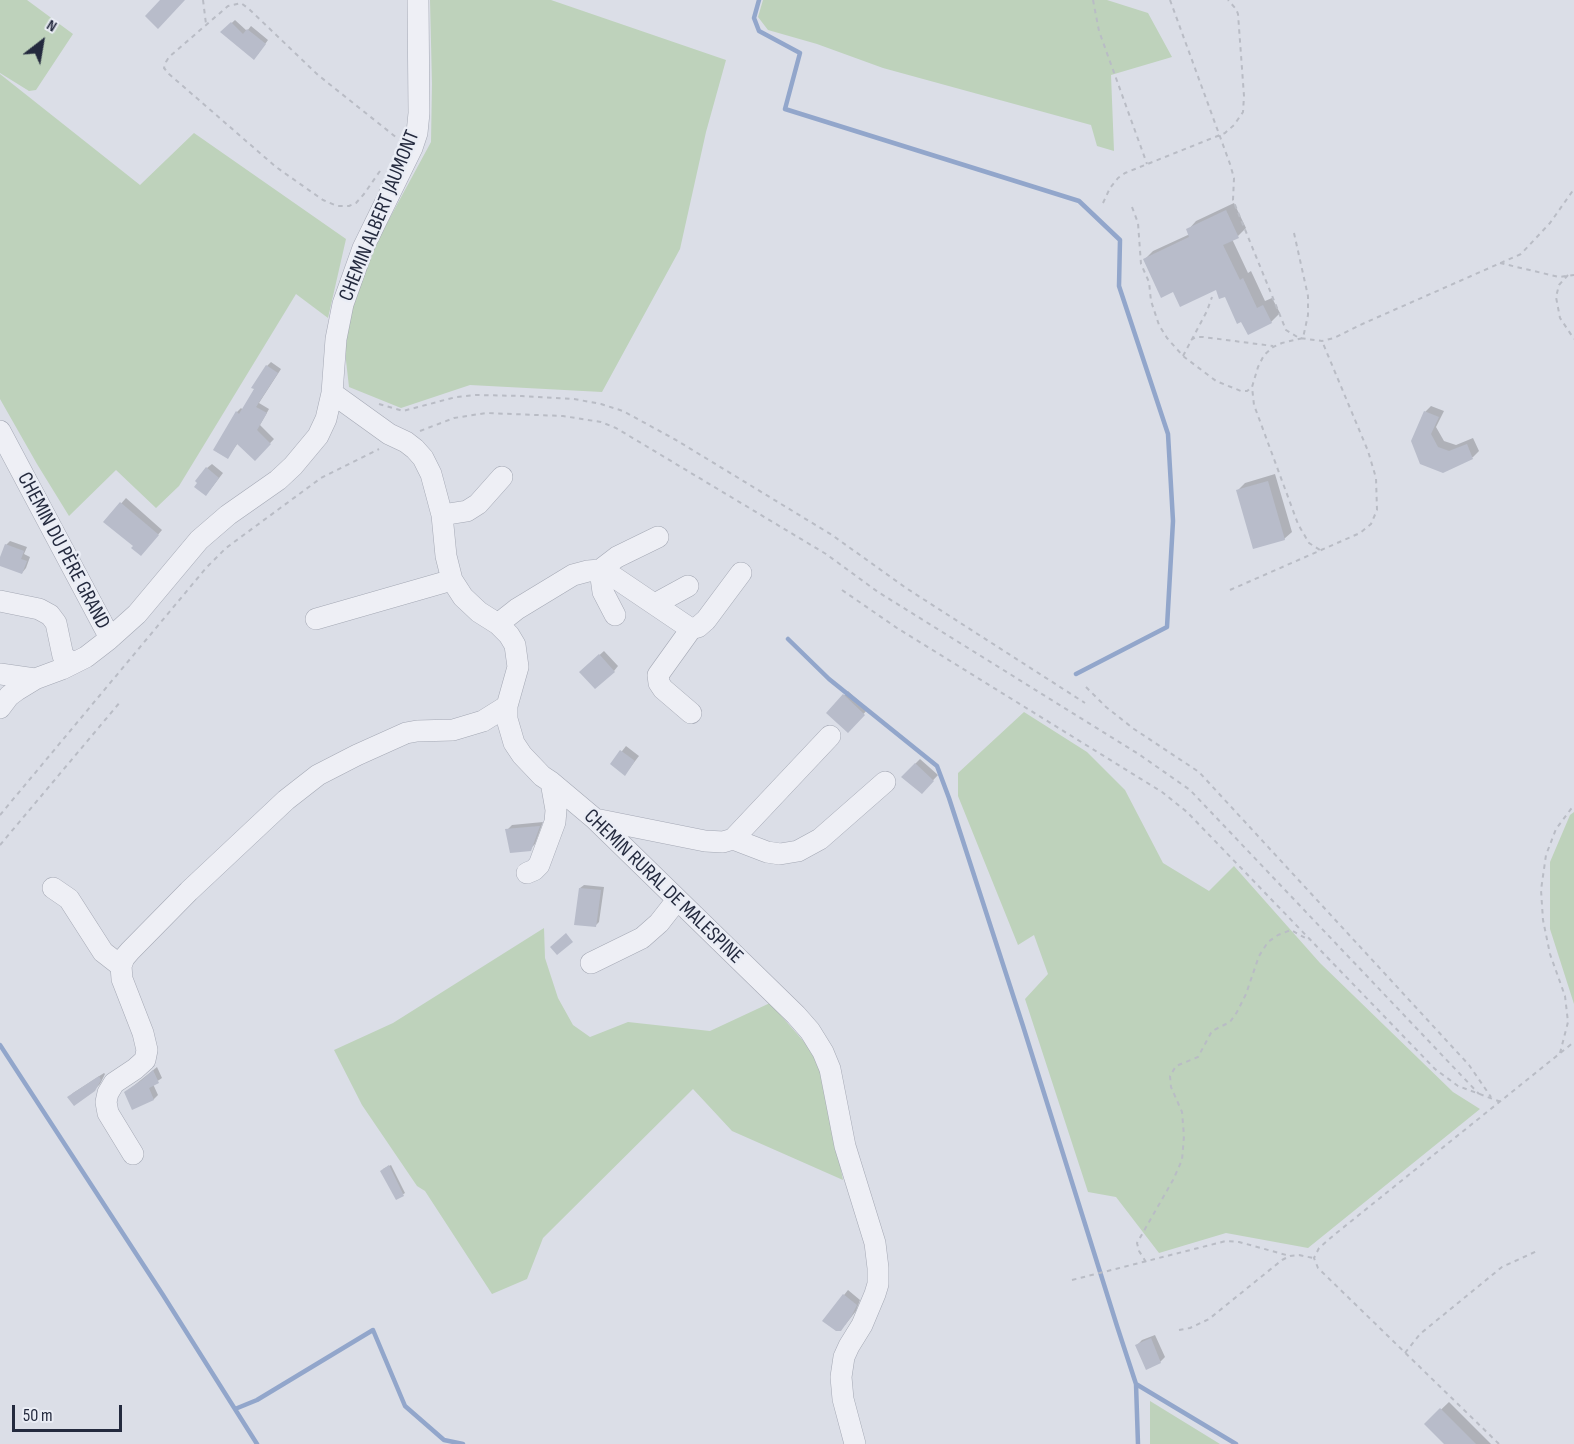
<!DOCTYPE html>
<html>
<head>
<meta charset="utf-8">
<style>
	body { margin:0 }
	#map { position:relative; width:1574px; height:1444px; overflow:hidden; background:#dbdee7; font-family:"Sofia Sans Condensed",sans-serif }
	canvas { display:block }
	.north { position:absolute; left:12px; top:12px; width:60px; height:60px; -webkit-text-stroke:4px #eaedf5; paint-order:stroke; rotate:31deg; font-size:16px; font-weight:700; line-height:24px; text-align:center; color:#242a3e }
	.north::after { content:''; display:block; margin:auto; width:21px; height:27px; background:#242a3e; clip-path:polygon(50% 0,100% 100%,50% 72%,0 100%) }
	.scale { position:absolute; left:12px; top:1405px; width:110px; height:27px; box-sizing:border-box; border:3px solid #242a3e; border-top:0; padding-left:8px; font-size:18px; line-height:21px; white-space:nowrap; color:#242a3e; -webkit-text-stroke:4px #eaedf5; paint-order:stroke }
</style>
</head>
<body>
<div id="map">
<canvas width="1574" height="1444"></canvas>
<div class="north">N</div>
<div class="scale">50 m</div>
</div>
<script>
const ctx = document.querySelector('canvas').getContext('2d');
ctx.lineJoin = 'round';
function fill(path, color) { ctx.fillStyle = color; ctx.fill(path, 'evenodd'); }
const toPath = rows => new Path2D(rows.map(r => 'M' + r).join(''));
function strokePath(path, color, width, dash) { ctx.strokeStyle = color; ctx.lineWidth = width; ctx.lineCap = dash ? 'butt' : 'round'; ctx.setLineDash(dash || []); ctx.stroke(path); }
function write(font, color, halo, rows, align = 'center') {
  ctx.font = font + ' "Sofia Sans Condensed",sans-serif'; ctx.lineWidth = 5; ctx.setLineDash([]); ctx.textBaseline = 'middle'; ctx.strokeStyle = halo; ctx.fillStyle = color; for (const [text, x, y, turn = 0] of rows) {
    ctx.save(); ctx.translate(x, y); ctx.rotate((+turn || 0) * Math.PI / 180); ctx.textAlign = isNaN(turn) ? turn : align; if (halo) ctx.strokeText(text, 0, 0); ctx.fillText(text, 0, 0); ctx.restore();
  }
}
const green = toPath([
	[0,0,27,0,73,34,36,90,29,91,0,73],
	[430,0,551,0,726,60,706,132,680,249,602,392,470,385,401,408,349,387,344,343,361,271,431,142,432,84],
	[763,0,1107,0,1148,13,1172,57,1111,75,1114,151,1097,146,1091,125,883,68,817,44,768,30,758,17],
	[0,74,140,185,194,133,346,239,328,318,296,294,179,486,156,508,116,470,69,516,37,464,0,399],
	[1024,712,1087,752,1125,790,1163,863,1209,891,1234,866,1320,963,1453,1092,1480,1109,1308,1248,1226,1233,1159,1253,1116,1197,1088,1192,1025,999,1048,974,1034,935,1018,945,958,796,958,773],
	[1574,812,1574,1004,1550,929,1550,862,1570,815],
	[544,928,545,958,558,998,573,1025,590,1037,628,1022,710,1031,770,1003,813,1052,823,1076,843,1180,732,1131,693,1089,543,1238,527,1279,492,1294,425,1191,417,1186,362,1105,334,1050,393,1023],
	[1150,1401,1220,1444,1150,1444]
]);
const shadow = toPath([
	[235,20,247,31,251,26,268,40,258,54,222,32],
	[1234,203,1246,228,1238,236,1232,239,1248,273,1251,271,1265,301,1272,298,1280,313,1271,322,1248,333,1226,295,1217,288,1173,290,1145,259,1153,251,1190,234,1188,230,1196,221],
	[271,362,281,369,259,403,269,409,260,425,274,439,255,459,238,443,228,457,237,412,241,408,243,410,267,366],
	[1431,406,1444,411,1436,427,1444,441,1456,445,1473,438,1479,451,1473,457,1443,471,1412,441,1425,412],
	[212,464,223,473,210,490,207,468],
	[1275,474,1292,532,1284,539,1238,490,1245,483],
	[126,498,162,530,145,550,136,546,105,522],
	[10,541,27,547,24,554,30,557,26,568,22,573,0,565,0,561,6,545],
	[604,651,618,666,614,671,586,667],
	[848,691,868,709,848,731,828,713],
	[626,746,639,756,629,769,612,764],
	[920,759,938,775,922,792,903,776],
	[543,822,535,844,530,849,507,830,512,825],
	[584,885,604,887,599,922,596,925,580,888],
	[157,1067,162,1078,153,1084,158,1095,154,1099,133,1108,126,1092],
	[104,1073,105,1074,100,1084,94,1090,69,1097,73,1093],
	[391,1165,405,1193,397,1198,383,1169],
	[848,1290,860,1300,856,1311,845,1325,844,1295],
	[1155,1335,1165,1357,1160,1362,1137,1345,1142,1340],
	[1449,1402,1491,1444,1446,1444,1426,1424]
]);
const stream = toPath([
	[759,0,754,18,759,31,800,53,785,109,1079,201,1120,240,1119,286,1168,434,1173,521,1167,627,1076,674],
	[788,639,829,679,937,766,949,798,1023,1026,1117,1326,1136,1384,1236,1444],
	[0,1045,163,1295,257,1444],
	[1136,1384,1138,1444],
	[235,1409,257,1400,373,1330,405,1406,444,1440,463,1444]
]);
const building = toPath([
	[160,0,185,0,158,29,145,16],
	[231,22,243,34,247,29,266,44,254,60,220,32],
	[1226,210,1239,238,1223,245,1240,280,1243,278,1257,308,1263,305,1272,323,1248,335,1241,322,1237,324,1225,297,1219,299,1216,290,1180,307,1173,292,1161,298,1143,259,1189,237,1186,229],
	[266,365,278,373,256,407,267,413,257,430,271,444,255,461,237,444,228,459,213,450,236,411,239,414,254,389,251,388],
	[1424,411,1439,417,1431,434,1438,447,1449,451,1467,444,1473,459,1443,473,1420,464,1411,441],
	[206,467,219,478,206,496,194,487,197,483,195,481],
	[1268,481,1285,540,1253,549,1236,490],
	[120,502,159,535,141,556,131,548,133,546,103,522],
	[5,544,24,551,21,559,27,561,22,574,0,566,0,557],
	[599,654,615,672,595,689,579,672],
	[843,694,865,715,848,733,826,713],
	[620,750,635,761,625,776,610,764],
	[915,763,934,781,922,794,901,777],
	[540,826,531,851,510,853,505,829],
	[579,888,601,890,596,927,574,925],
	[566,933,573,942,557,955,550,947],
	[153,1070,159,1083,149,1088,154,1100,132,1110,124,1092,142,1080],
	[99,1076,101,1080,95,1091,74,1106,67,1097],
	[389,1165,404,1196,396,1200,380,1171],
	[843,1294,857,1305,851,1317,841,1331,836,1331,822,1321],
	[1151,1338,1161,1363,1146,1370,1135,1345],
	[1440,1408,1476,1444,1444,1444,1424,1424]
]);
const path = toPath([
	[203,0,206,24],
	[1093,0,1099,31,1147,164],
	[1170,0,1230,164,1234,178,1233,200,1286,330,1299,338,1322,341,1334,338,1360,325,1521,254,1550,223,1574,189],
	[380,171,364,194,356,203,349,206,337,206,323,200,276,167,169,74,164,68,166,62,169,57,228,6,241,3,249,9,318,75,397,138],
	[1103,203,1110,188,1118,178,1125,173,1225,133,1234,125,1243,112,1244,96,1238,14,1236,9,1228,0],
	[1132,207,1138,223,1141,264,1149,282,1151,301,1159,325,1167,338,1183,356,1216,381,1241,391,1247,391,1252,387],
	[1294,233,1308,296,1308,315,1303,338,1282,343,1273,347,1264,355,1258,367,1252,387,1254,405,1298,524,1309,543,1320,550],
	[1500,263,1559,277,1574,275],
	[1568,275,1559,285,1556,297,1560,318,1574,339],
	[1191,340,1196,337,1203,337,1273,346],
	[1183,356,1207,311,1212,297],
	[379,404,403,411,456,397,476,395,522,396,574,399,601,404,623,411,676,440,832,535,906,588,1085,703],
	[420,431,454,418,486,413,563,416,601,422,616,428,826,554,878,592,1140,755,1190,790,1479,1094],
	[842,590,897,628,1162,792,1187,812,1435,1069,1458,1086,1501,1102],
	[1230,590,1360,533,1371,524,1377,510,1376,478,1368,451,1322,341],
	[1086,687,1106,707,1134,729,1199,772,1469,1065,1491,1097],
	[0,815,206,568,226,548,321,478,379,449],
	[0,845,121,701],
	[1560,1053,1568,1022,1565,996,1550,954,1543,920,1541,890,1546,855,1556,829,1574,805],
	[1146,1262,1139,1251,1137,1243,1173,1180,1182,1160,1184,1136,1182,1112,1171,1087,1170,1076,1176,1066,1198,1057,1212,1031,1230,1022,1237,1012,1246,994,1259,956,1268,942,1278,935,1291,930,1309,940],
	[1072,1280,1226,1241,1239,1242,1290,1256],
	[1179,1330,1190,1328,1209,1319,1282,1260,1290,1256,1299,1255,1313,1258],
	[1405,1353,1420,1334,1502,1267,1537,1251],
	[1499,1444,1318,1268,1314,1258,1319,1248,1334,1235,1574,1042]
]);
const minor = toPath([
	[332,393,389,434,406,442,415,449,423,458,431,474,442,515,446,556,452,580,463,597,479,612,498,624,509,635,515,645,518,667,507,706,507,719,514,743,522,755,542,776,551,782,595,819,796,1015,810,1031,823,1052,830,1069,845,1146,875,1243,878,1268,878,1284,875,1294,862,1325,849,1346,844,1357,841,1377,843,1399,855,1444],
	[0,431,110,638],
	[442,515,467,511,478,504,502,477],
	[0,601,39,609,50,615,56,623,63,656,73,663],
	[655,604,688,586],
	[615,615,603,592,600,570,617,557,658,537],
	[316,619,452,580],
	[498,624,517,609,573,575,588,571,600,570,611,575,691,629,698,627,706,620,741,573],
	[0,674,35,679],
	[0,708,9,696,17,690,35,679,62,669,86,657,108,640,137,614,199,540,228,515,278,480,293,466,318,436,326,419,332,393,336,339,343,304,363,248,412,148,417,133,419,113,418,0],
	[691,713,663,689,659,683,658,675,691,629],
	[830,736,733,839,767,852,780,854,798,851,820,839,885,782],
	[595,819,705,841,723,842,733,839],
	[527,873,534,870,539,865,555,822,556,810,551,782],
	[53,888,69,899,103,952,121,966],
	[591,963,642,938,659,923,677,900],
	[133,1154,108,1113,106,1102,108,1093,114,1083,135,1069,145,1060,147,1050,143,1033,122,979,121,966,124,958,130,951,189,891,286,800,318,775,357,755,406,733,417,731,453,730,483,721,507,706]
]);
const streetNames = [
	["CHEMIN ALBERT JAUMONT",380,216,-68],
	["CHEMIN DU PÈRE GRAND",63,551,62],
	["CHEMIN RURAL DE MALESPINE",663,887,44]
];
fill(green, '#bed2bb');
fill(shadow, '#0003');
strokePath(stream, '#92a6cb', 4.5);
fill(building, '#b8bcca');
strokePath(minor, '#a4a8b4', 22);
strokePath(path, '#b9bcc5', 2, [4.5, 4.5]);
strokePath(minor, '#eeeff5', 21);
write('21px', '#242a3e', '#eaedf5', streetNames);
</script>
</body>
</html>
